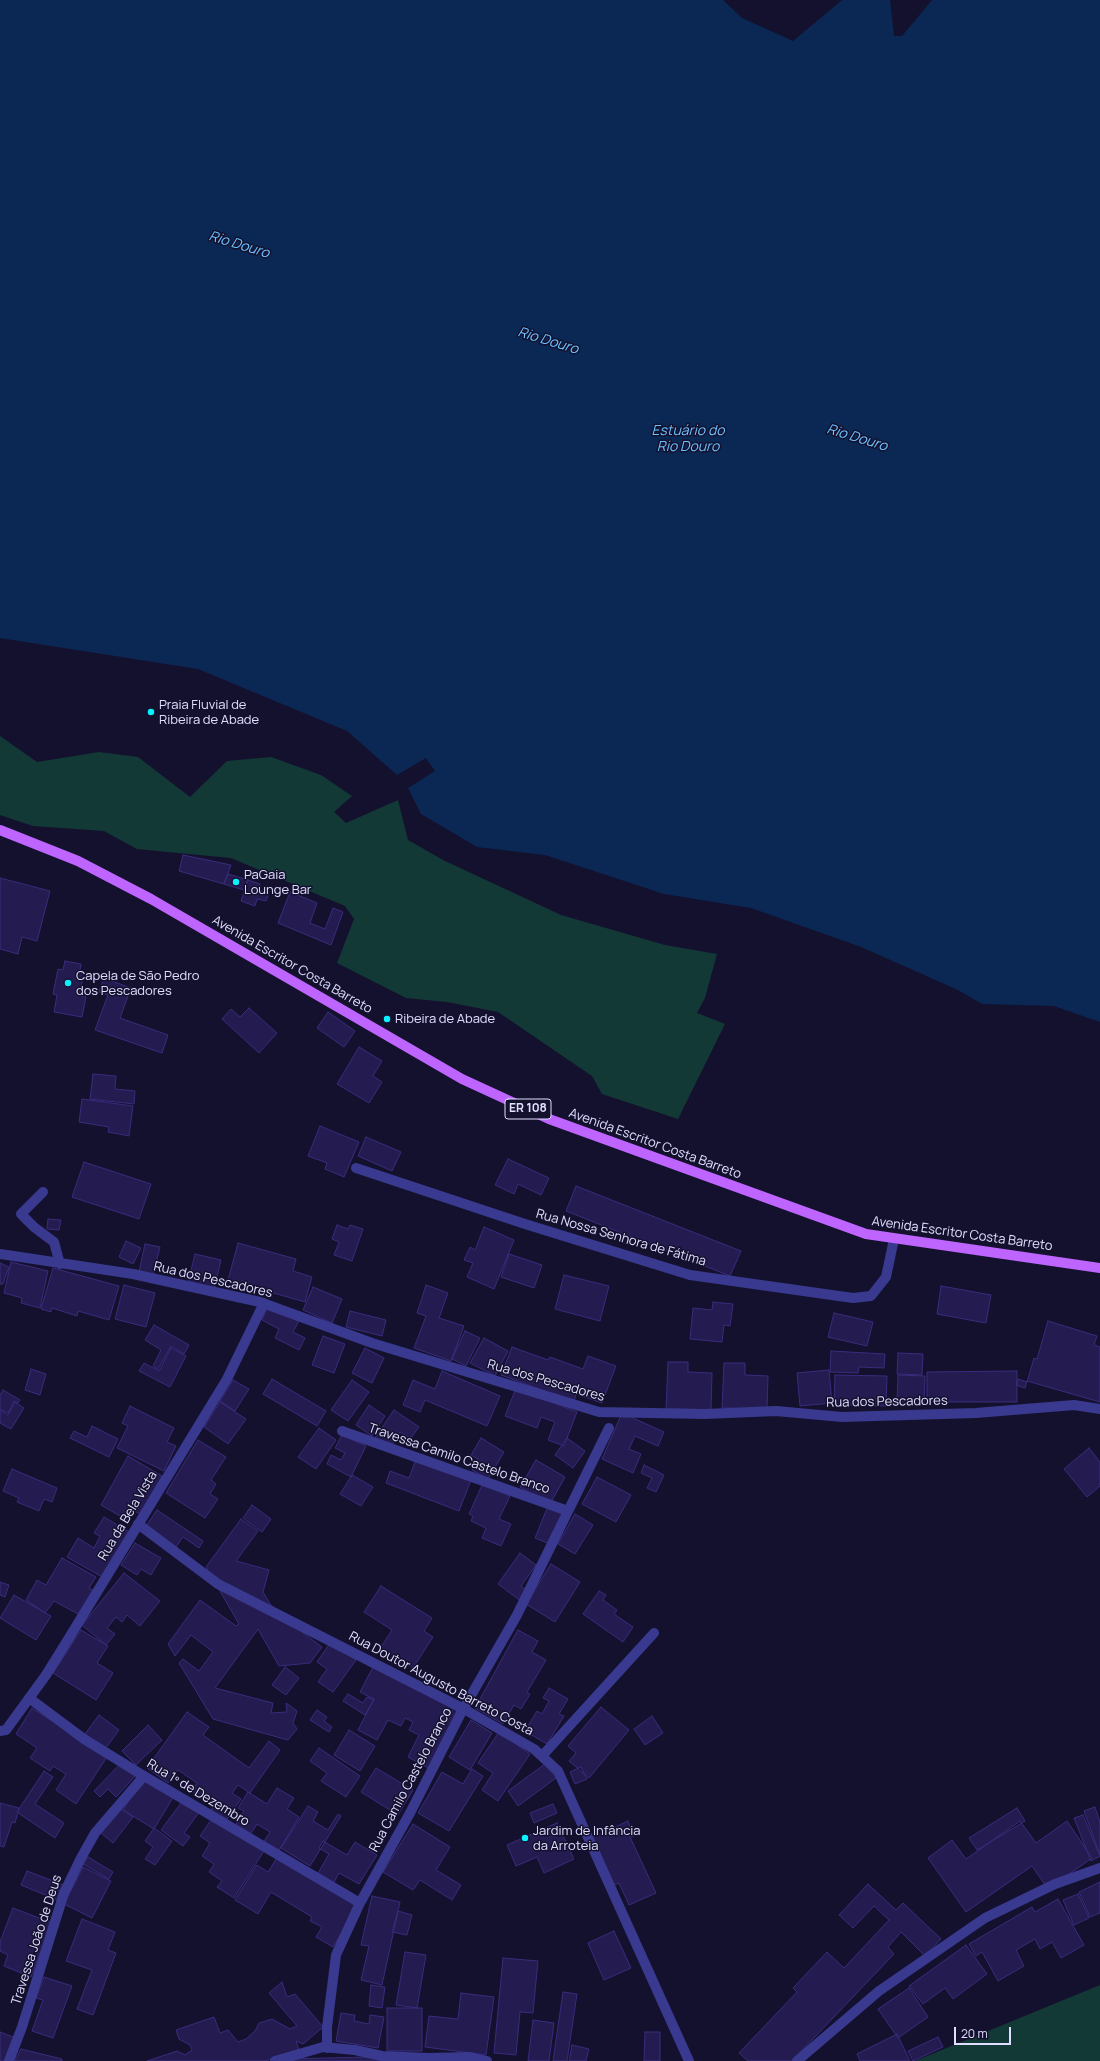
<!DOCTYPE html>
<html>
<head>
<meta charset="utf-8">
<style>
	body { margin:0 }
	#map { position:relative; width:1100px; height:2061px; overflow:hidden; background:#14112e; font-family:Manrope,sans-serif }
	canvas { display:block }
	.scale { position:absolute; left:954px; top:2027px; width:57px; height:18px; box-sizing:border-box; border:2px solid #e0deff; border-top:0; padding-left:5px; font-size:12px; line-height:14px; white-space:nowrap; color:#e0deff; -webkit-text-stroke:3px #14112e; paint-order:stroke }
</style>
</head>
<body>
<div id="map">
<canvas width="1100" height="2061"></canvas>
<div class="scale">20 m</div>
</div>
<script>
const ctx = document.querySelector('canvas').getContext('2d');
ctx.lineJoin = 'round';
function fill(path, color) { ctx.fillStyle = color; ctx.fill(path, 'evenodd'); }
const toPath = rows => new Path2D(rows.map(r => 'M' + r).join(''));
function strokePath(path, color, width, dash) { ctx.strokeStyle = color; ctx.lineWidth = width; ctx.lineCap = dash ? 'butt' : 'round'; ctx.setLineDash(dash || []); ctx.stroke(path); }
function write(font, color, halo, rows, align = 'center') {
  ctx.font = font + ' Manrope,sans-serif'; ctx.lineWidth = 3; ctx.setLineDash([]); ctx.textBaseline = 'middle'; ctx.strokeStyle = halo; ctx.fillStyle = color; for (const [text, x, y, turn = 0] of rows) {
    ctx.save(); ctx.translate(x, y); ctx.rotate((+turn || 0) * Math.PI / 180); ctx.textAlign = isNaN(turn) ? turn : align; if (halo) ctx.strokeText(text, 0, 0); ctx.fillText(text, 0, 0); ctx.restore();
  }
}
const green = toPath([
	[0,736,37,762,99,752,138,757,190,797,227,761,271,757,321,775,352,796,334,812,346,823,398,800,408,840,443,860,561,915,665,945,717,954,705,998,697,1013,725,1024,678,1119,602,1094,592,1076,498,1012,447,1002,406,998,337,963,354,919,345,906,231,858,137,849,104,831,33,826,0,815],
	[1100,1985,1100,2061,915,2061]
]);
const water = toPath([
	[0,0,723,0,742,18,793,41,842,0,890,0,894,36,902,36,932,0,1100,0,1100,1022,1054,1006,982,1004,958,990,861,947,751,908,664,894,545,855,477,847,421,814,408,788,435,771,426,758,397,775,347,731,198,669,0,638]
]);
const building = toPath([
	[183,855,231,865,224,884,179,871,183,855],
	[228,874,248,880,244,890,224,884,228,874],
	[0,878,50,891,37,941,22,937,18,954,0,949,0,878],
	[248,880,260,884,259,890,269,893,266,901,257,899,255,906,241,901,248,880],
	[290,892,317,903,310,923,325,929,333,908,343,912,331,945,278,923,290,892],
	[65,961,81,964,80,972,84,973,79,996,86,997,82,1017,54,1012,57,995,53,994,58,969,63,970,65,961],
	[104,978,131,988,120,1018,168,1035,162,1053,95,1030,108,995,99,992,104,978],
	[249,1008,277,1033,259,1053,222,1019,231,1009,240,1017,249,1008],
	[328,1012,355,1031,344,1047,317,1028,328,1012],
	[359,1047,382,1061,373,1076,382,1082,369,1103,337,1084,359,1047],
	[93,1074,116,1076,115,1089,135,1091,134,1104,90,1099,93,1074],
	[82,1099,133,1106,129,1136,108,1132,109,1127,79,1122,82,1099],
	[320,1126,359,1142,344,1177,325,1169,327,1163,308,1156,320,1126],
	[366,1137,401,1152,392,1171,358,1156,366,1137],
	[508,1159,549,1178,541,1195,518,1184,514,1194,495,1185,508,1159],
	[84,1162,151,1184,139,1219,72,1197,84,1162],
	[576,1186,741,1251,730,1276,566,1211,576,1186],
	[48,1219,61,1220,59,1230,47,1229,48,1219],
	[337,1225,348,1229,350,1225,363,1229,352,1261,334,1255,339,1242,332,1239,337,1225],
	[484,1227,514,1240,494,1289,467,1277,473,1263,464,1260,470,1247,475,1250,484,1227],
	[126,1241,141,1248,133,1264,119,1257,126,1241],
	[238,1243,296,1259,293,1271,312,1277,305,1302,228,1280,238,1243],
	[145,1244,160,1247,153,1275,139,1272,145,1244],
	[195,1254,221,1260,214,1290,188,1283,195,1254],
	[509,1254,542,1265,534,1288,501,1277,509,1254],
	[11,1262,48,1271,40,1308,21,1303,22,1298,4,1293,11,1262],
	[0,1263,9,1267,3,1284,0,1284,0,1263],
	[53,1268,119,1286,109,1320,78,1311,77,1316,52,1308,51,1312,41,1309,53,1268],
	[564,1275,609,1286,600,1321,555,1309,564,1275],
	[124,1285,155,1293,146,1327,115,1319,124,1285],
	[426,1285,448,1293,439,1318,464,1326,451,1361,414,1348,426,1316,417,1313,426,1285],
	[941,1286,991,1295,986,1323,937,1314,941,1286],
	[313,1287,342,1299,332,1323,303,1310,313,1287],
	[713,1302,733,1304,730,1326,724,1325,722,1342,690,1339,693,1308,712,1310,713,1302],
	[268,1306,299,1321,293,1332,305,1338,299,1350,275,1338,279,1329,262,1320,268,1306],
	[350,1311,386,1320,382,1336,346,1327,350,1311],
	[834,1313,873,1322,867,1346,828,1337,834,1313],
	[1048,1321,1097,1336,1094,1345,1100,1347,1100,1402,1027,1381,1025,1388,1016,1385,1018,1379,1027,1382,1034,1358,1037,1359,1048,1321],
	[154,1325,189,1345,184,1354,171,1346,158,1369,153,1366,161,1350,145,1340,154,1325],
	[465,1331,480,1338,466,1366,452,1359,465,1331],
	[323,1336,345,1344,334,1373,312,1365,323,1336],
	[484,1338,508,1351,495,1376,470,1363,484,1338],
	[512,1347,548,1360,550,1357,583,1369,588,1356,616,1366,602,1403,576,1394,574,1402,501,1375,512,1347],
	[171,1348,186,1356,170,1387,139,1371,144,1363,159,1371,171,1348],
	[365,1348,384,1358,372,1383,352,1373,365,1348],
	[831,1351,885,1354,884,1368,859,1367,858,1373,830,1372,831,1351],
	[898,1353,923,1354,922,1375,897,1374,898,1353],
	[668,1362,688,1362,688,1372,712,1373,711,1410,666,1409,668,1362],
	[724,1363,745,1363,745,1375,768,1376,767,1409,722,1408,724,1363],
	[31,1369,46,1374,40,1395,25,1390,31,1369],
	[829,1370,832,1403,800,1406,797,1373,829,1370],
	[442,1371,500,1396,487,1426,425,1400,420,1412,403,1405,413,1380,435,1389,442,1371],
	[1017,1371,1017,1402,927,1402,927,1372,1017,1371],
	[835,1375,887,1376,886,1406,834,1405,835,1375],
	[898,1375,925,1376,924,1404,897,1403,898,1375],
	[272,1379,326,1411,317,1426,263,1394,272,1379],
	[233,1380,249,1389,235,1411,220,1401,233,1380],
	[352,1380,369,1392,348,1421,331,1410,352,1380],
	[516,1388,577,1412,564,1446,548,1440,555,1422,541,1417,537,1428,505,1416,516,1388],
	[3,1390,20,1400,18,1403,14,1401,8,1413,0,1409,0,1395,3,1390],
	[15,1402,24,1408,11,1429,0,1423,0,1410,8,1415,15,1402],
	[220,1402,246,1419,228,1444,204,1427,220,1402],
	[369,1405,385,1416,372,1436,356,1425,369,1405],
	[130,1406,174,1428,167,1442,176,1446,164,1471,117,1448,128,1426,122,1423,130,1406],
	[394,1410,419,1427,410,1439,400,1432,390,1448,375,1438,394,1410],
	[622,1413,664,1432,658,1446,635,1436,629,1449,641,1454,633,1473,602,1459,622,1413],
	[92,1426,118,1439,109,1457,70,1438,74,1431,87,1437,92,1426],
	[319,1428,336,1440,316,1469,298,1457,319,1428],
	[342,1435,366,1446,351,1477,327,1464,331,1455,341,1460,345,1453,335,1448,342,1435],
	[481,1438,504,1452,488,1479,472,1470,478,1459,471,1455,481,1438],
	[567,1438,585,1451,573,1468,555,1455,567,1438],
	[198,1440,226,1457,211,1480,216,1484,210,1494,218,1499,205,1518,166,1493,198,1440],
	[1089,1448,1100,1462,1100,1486,1087,1497,1064,1469,1089,1448],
	[128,1456,162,1476,140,1514,135,1511,129,1521,101,1505,128,1456],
	[416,1459,471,1480,459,1511,386,1483,390,1471,409,1478,416,1459],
	[536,1460,565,1477,550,1504,520,1487,536,1460],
	[644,1465,664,1475,656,1492,647,1488,652,1478,641,1473,644,1465],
	[12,1469,57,1488,52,1502,44,1499,39,1511,17,1502,19,1498,3,1491,12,1469],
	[352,1475,373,1487,361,1506,340,1494,352,1475],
	[597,1477,631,1495,616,1522,582,1504,597,1477],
	[483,1483,510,1496,499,1519,511,1524,501,1546,482,1538,486,1528,471,1521,473,1516,469,1514,483,1483],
	[252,1505,271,1519,262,1532,243,1518,252,1505],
	[548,1506,564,1513,552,1545,535,1538,548,1506],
	[157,1510,203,1541,199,1548,183,1537,176,1547,146,1526,157,1510],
	[575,1514,593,1525,575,1554,558,1544,575,1514],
	[104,1517,131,1533,104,1578,67,1557,78,1538,94,1548,100,1536,94,1533,104,1517],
	[241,1519,258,1531,236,1561,269,1570,263,1592,275,1612,322,1647,310,1663,279,1666,258,1629,215,1688,273,1703,271,1713,287,1712,286,1703,297,1711,293,1723,297,1729,288,1740,213,1719,179,1663,183,1659,199,1671,213,1652,191,1635,175,1656,168,1644,200,1600,236,1626,239,1624,206,1567,241,1519],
	[135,1543,161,1558,151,1575,141,1569,137,1575,121,1565,135,1543],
	[520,1553,536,1565,521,1586,528,1592,522,1602,498,1584,520,1553],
	[62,1558,96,1577,89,1588,95,1592,82,1616,54,1601,45,1613,26,1600,37,1580,46,1585,62,1558],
	[551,1564,580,1582,555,1622,526,1604,551,1564],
	[124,1573,160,1601,140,1626,127,1615,122,1622,116,1617,107,1628,115,1634,106,1645,82,1625,124,1573],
	[0,1582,9,1585,5,1597,0,1595,0,1582],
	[381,1586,432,1618,424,1631,433,1637,413,1668,381,1647,392,1630,364,1612,381,1586],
	[599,1591,606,1595,603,1600,617,1610,614,1614,633,1627,623,1642,583,1614,599,1591],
	[14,1595,51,1616,36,1640,0,1618,14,1595],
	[81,1630,108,1646,97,1663,113,1673,96,1700,53,1673,81,1630],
	[518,1630,538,1641,532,1652,546,1660,527,1692,530,1694,521,1709,514,1705,503,1724,475,1708,518,1630],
	[330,1643,356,1660,333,1692,318,1682,327,1669,317,1662,330,1643],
	[285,1667,299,1678,286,1695,272,1685,285,1667],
	[373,1667,462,1713,432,1770,408,1757,419,1735,409,1730,413,1722,405,1718,401,1726,388,1720,377,1740,358,1730,374,1699,360,1692,373,1667],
	[549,1688,568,1699,559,1714,564,1716,547,1744,525,1731,537,1711,542,1714,549,1701,543,1698,549,1688],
	[348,1694,363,1703,367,1697,374,1700,365,1715,343,1701,348,1694],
	[601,1707,629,1730,589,1778,569,1761,576,1753,568,1746,601,1707],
	[32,1708,107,1757,76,1804,56,1790,66,1774,53,1766,50,1771,30,1758,37,1748,16,1734,32,1708],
	[317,1710,327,1717,324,1721,332,1727,329,1732,310,1720,317,1710],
	[187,1712,209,1727,203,1735,249,1768,269,1741,280,1750,250,1793,238,1785,232,1793,241,1799,225,1822,210,1812,213,1807,191,1791,197,1783,178,1770,168,1783,147,1768,187,1712],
	[99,1715,119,1730,105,1749,85,1734,99,1715],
	[652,1716,663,1733,645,1745,634,1729,652,1716],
	[471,1720,492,1733,470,1770,449,1757,471,1720],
	[148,1725,162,1740,136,1765,122,1751,148,1725],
	[349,1730,375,1746,360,1771,334,1755,349,1730],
	[499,1732,530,1754,498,1801,482,1790,493,1773,478,1763,499,1732],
	[319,1748,360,1776,346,1797,321,1781,327,1773,310,1761,319,1748],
	[122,1762,136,1775,116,1797,108,1789,100,1797,94,1791,122,1762],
	[545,1764,556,1778,518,1806,508,1791,545,1764],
	[581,1767,587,1779,575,1784,570,1772,581,1767],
	[376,1768,413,1790,398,1815,361,1792,376,1768],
	[472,1769,483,1776,449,1831,418,1813,442,1772,463,1784,472,1769],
	[44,1771,53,1777,35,1804,64,1823,55,1838,17,1812,44,1771],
	[144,1777,174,1796,154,1829,123,1810,144,1777],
	[277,1788,294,1798,287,1809,299,1817,278,1852,263,1843,270,1832,257,1824,250,1835,235,1826,244,1811,238,1808,248,1792,267,1804,277,1788],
	[184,1799,200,1811,184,1833,190,1837,183,1846,161,1830,184,1799],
	[0,1803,19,1808,15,1823,12,1822,4,1847,0,1846,0,1803],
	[553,1804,557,1813,534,1823,530,1813,553,1804],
	[308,1806,318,1812,313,1821,328,1830,338,1814,341,1816,310,1866,281,1848,308,1806],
	[1095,1807,1100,1822,1100,1855,1084,1811,1095,1807],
	[120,1808,133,1817,113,1843,101,1833,120,1808],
	[1017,1808,1025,1821,977,1850,969,1838,1017,1808],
	[1083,1815,1100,1856,1091,1861,1074,1818,1083,1815],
	[213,1817,264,1851,234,1898,217,1887,222,1881,209,1872,214,1864,202,1856,210,1843,200,1836,213,1817],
	[628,1821,634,1836,630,1837,656,1893,629,1905,619,1883,614,1885,593,1837,628,1821],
	[1020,1821,1036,1843,1067,1821,1092,1858,1048,1889,1032,1866,966,1912,928,1858,952,1840,966,1859,1020,1821],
	[557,1823,574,1859,544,1873,537,1857,516,1866,507,1845,557,1823],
	[413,1824,450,1847,436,1870,461,1885,452,1900,420,1880,413,1890,383,1872,413,1824],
	[154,1828,172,1841,155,1865,145,1859,153,1847,145,1841,154,1828],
	[323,1841,347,1855,355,1842,377,1855,359,1884,339,1873,333,1884,317,1875,329,1854,319,1848,323,1841],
	[278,1856,358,1906,333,1947,316,1937,322,1927,310,1921,312,1917,271,1892,258,1914,235,1900,257,1865,268,1872,278,1856],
	[88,1857,113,1872,109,1879,83,1864,88,1857],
	[83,1867,111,1881,92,1918,64,1904,83,1867],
	[27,1871,66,1886,60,1901,21,1885,27,1871],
	[1100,1882,1100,1913,1090,1917,1079,1892,1100,1882],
	[868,1884,896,1910,903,1903,941,1939,925,1956,901,1932,888,1947,894,1954,792,2061,748,2061,739,2053,797,1992,793,1988,827,1952,844,1968,889,1920,874,1906,853,1928,839,1915,868,1884],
	[1078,1894,1089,1918,1074,1925,1063,1900,1078,1894],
	[372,1896,400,1902,382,1985,361,1980,369,1946,361,1945,372,1896],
	[1058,1899,1084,1945,1061,1958,1052,1942,1040,1949,1035,1939,1016,1950,1024,1966,998,1981,982,1952,976,1956,969,1944,1032,1907,1035,1912,1058,1899],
	[13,1908,52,1923,31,1977,4,1966,8,1955,0,1951,0,1942,13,1908],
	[398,1911,412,1915,407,1935,392,1932,398,1911],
	[82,1919,115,1932,108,1950,116,1953,93,2015,77,2009,92,1970,66,1961,82,1919],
	[614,1931,631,1968,604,1980,588,1943,614,1931],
	[966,1945,987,1974,953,1999,945,1988,923,2004,909,1986,966,1945],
	[405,1952,426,1955,417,2008,396,2005,405,1952],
	[503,1958,538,1961,533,2013,520,2012,516,2055,494,2053,503,1958],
	[44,1977,72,1986,53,2038,32,2031,43,2000,36,1998,44,1977],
	[282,1982,287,1997,295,1994,323,2027,303,2044,296,2041,299,2050,265,2061,147,2061,177,2051,185,2055,192,2050,190,2045,179,2039,176,2030,214,2017,220,2033,228,2030,238,2042,246,2039,255,2031,259,2023,272,2019,290,2029,297,2026,269,1993,282,1982],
	[371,1985,385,1987,382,2008,369,2006,371,1985],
	[909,1988,928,2017,898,2038,878,2009,909,1988],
	[563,1992,577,1994,567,2061,553,2061,563,1992],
	[461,1993,494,1997,486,2055,425,2047,429,2016,458,2019,461,1993],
	[387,2008,422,2008,422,2051,387,2051,387,2008],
	[341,2013,355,2015,354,2021,369,2024,370,2015,384,2017,378,2048,336,2041,341,2013],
	[533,2020,554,2023,549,2061,528,2061,533,2020],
	[0,2032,16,2038,7,2061,0,2061,0,2032],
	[645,2032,660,2032,660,2061,644,2061,645,2032],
	[897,2034,910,2061,860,2061,857,2054,897,2034],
	[938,2037,943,2047,913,2061,908,2051,938,2037],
	[572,2045,589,2049,586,2061,569,2061,572,2045],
	[21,2049,62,2059,62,2061,15,2061,21,2049],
	[370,2057,388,2061,286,2061,286,2059,370,2057]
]);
const minor = toPath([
	[356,1168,525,1224,690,1275,853,1298,871,1296,886,1277,894,1239],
	[43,1192,21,1214,34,1227,54,1242,60,1264],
	[0,1254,133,1274,260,1302,372,1343,599,1412,705,1414,776,1411,842,1417,976,1413,1074,1405,1100,1409],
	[342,1431,568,1511],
	[138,1524,218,1584,464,1709,534,1749,558,1771,689,2061],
	[29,1698,84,1739,139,1773,360,1903],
	[0,1731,6,1730,46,1675,69,1638,227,1379,264,1303],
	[542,1756,654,1633],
	[327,2048,327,2027,336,1955,360,1903,410,1813,461,1713,517,1615,609,1428],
	[9,2061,22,2027,64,1893,81,1858,95,1833,144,1776],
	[275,2061,323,2047,355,2050,382,2056,429,2058,470,2057,487,2061],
	[797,2061,879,1991,985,1918,1055,1884,1100,1868]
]);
const major = toPath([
	[0,830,78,861,151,899,462,1079,549,1119,866,1234,1100,1268]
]);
const markers = [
	[151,712,4,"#0af1ff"],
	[236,882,4,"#0af1ff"],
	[68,983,4,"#0af1ff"],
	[387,1019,4,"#0af1ff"],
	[525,1838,4,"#0af1ff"]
];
const shields = [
	[528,1109,46]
];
const shieldNames = [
	["ER 108",528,1109]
];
const poiNames = [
	["Praia Fluvial de",159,705],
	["Ribeira de Abade",159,720],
	["PaGaia",244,875],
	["Lounge Bar",244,890],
	["Capela de São Pedro",76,976],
	["dos Pescadores",76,991],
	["Ribeira de Abade",395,1019],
	["Jardim de Infância",533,1831],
	["da Arroteia",533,1846]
];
const streetNames = [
	["Avenida Escritor Costa Barreto",292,965,30],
	["Avenida Escritor Costa Barreto",655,1144,20],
	["Avenida Escritor Costa Barreto",962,1234,8],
	["Rua Nossa Senhora de Fátima",621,1238,16],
	["Rua dos Pescadores",213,1280,13],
	["Rua dos Pescadores",546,1381,16],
	["Rua dos Pescadores",887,1402,-1],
	["Travessa Camilo Castelo Branco",459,1459,19],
	["Rua da Bela Vista",128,1516,-59],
	["Rua Doutor Augusto Barreto Costa",441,1684,28],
	["Rua Camilo Castelo Branco",411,1780,-62],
	["Rua 1º de Dezembro",198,1793,31],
	["Travessa João de Deus",37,1940,-72]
];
const waterNames = [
	["Rio Douro",239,245,17],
	["Rio Douro",548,341,17],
	["Estuário do",688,431],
	["Rio Douro",688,447],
	["Rio Douro",857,438,17]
];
fill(green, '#133936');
fill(water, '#0a2853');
fill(building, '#241c50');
strokePath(building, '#392c7d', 1);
strokePath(minor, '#393a8f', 10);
strokePath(major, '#be65ff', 10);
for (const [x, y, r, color] of markers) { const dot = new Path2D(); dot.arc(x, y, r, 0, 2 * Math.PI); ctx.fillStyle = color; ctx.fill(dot); strokePath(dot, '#14112e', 1.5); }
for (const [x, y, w] of shields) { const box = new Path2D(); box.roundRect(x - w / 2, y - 10, w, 20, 3); ctx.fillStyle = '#14112e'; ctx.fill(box); strokePath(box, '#e0deff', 1); }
write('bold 12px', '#e0deff', null, shieldNames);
write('13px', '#e0deff', '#14112e', poiNames, 'left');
write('13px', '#e0deff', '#14112e', streetNames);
write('italic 14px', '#6cc1ff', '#14112e', waterNames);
</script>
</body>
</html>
